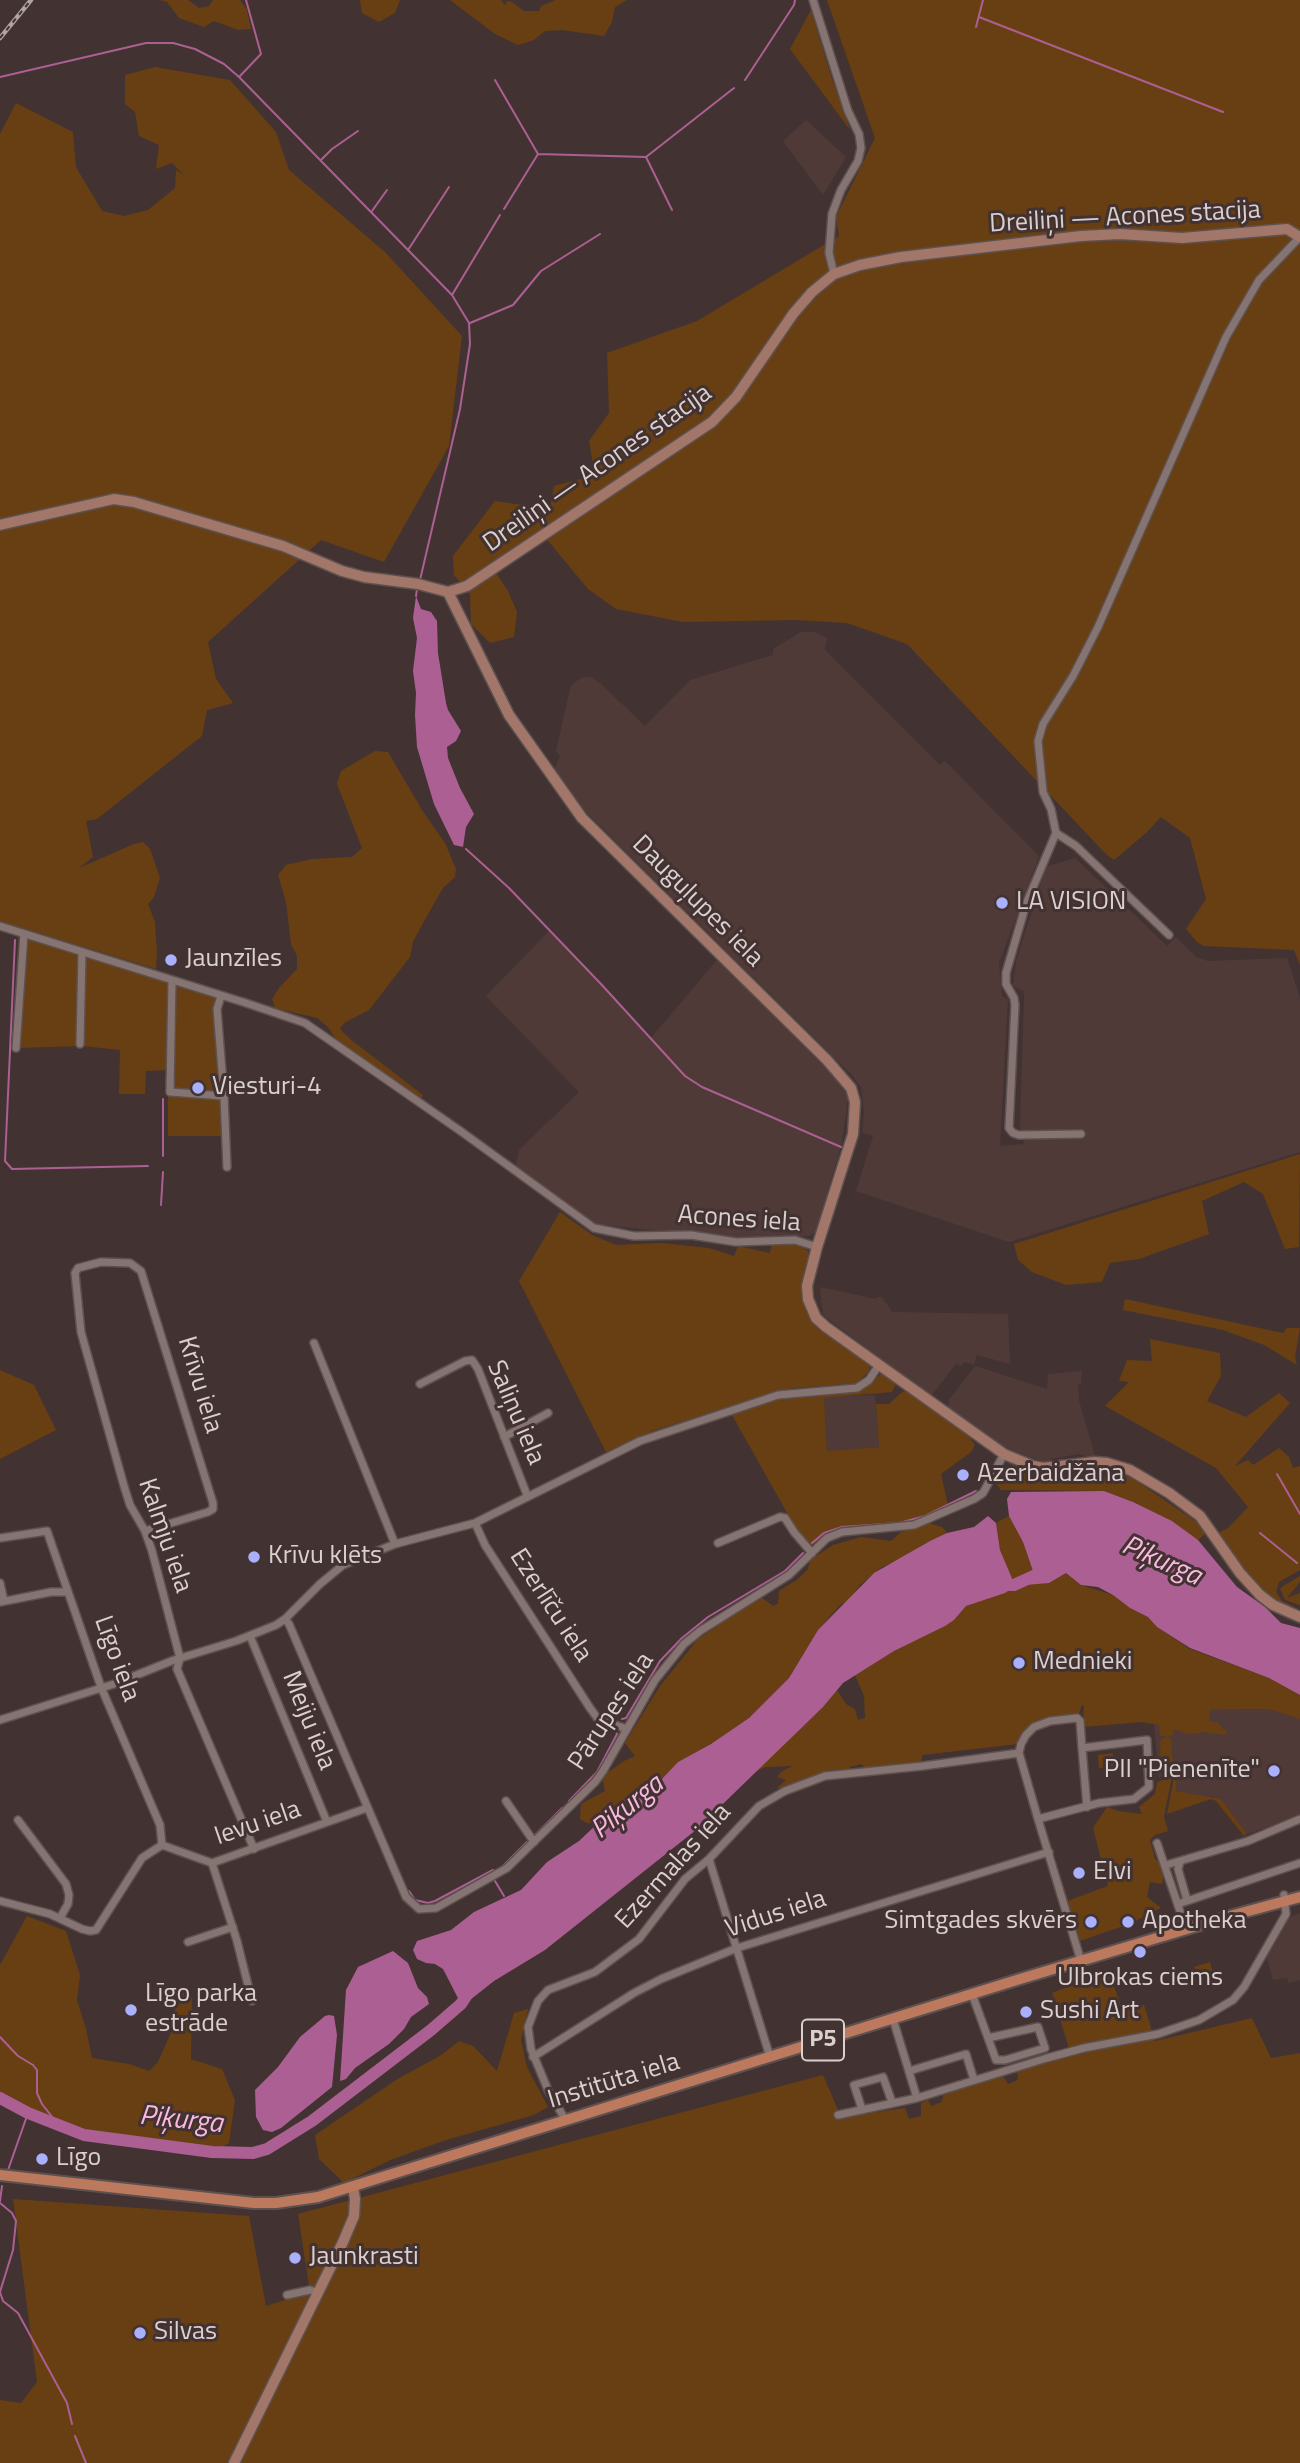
<!DOCTYPE html>
<html>
<head>
<meta charset="utf-8">
<style>
	body { margin:0 }
	canvas { display:block; background:#423231 }
</style>
</head>
<body>
<canvas width="1300" height="2463"></canvas>
<script>
const ctx = document.querySelector('canvas').getContext('2d');
ctx.lineJoin = 'round';
function fill(path, color) { ctx.fillStyle = color; ctx.fill(path, 'evenodd'); }
const toPath = rows => new Path2D(rows.map(r => 'M' + r).join(''));
function strokePath(path, color, width, dash) { ctx.strokeStyle = color; ctx.lineWidth = width; ctx.lineCap = dash ? 'butt' : 'round'; ctx.setLineDash(dash || []); ctx.stroke(path); }
function write(font, color, halo, rows, align = 'center') {
  ctx.font = font + ' "Titillium Web",sans-serif'; ctx.lineWidth = 6; ctx.setLineDash([]); ctx.textBaseline = 'middle'; ctx.strokeStyle = halo; ctx.fillStyle = color; for (const [text, x, y, turn = 0] of rows) {
    ctx.save(); ctx.translate(x, y); ctx.rotate((+turn || 0) * Math.PI / 180); ctx.textAlign = isNaN(turn) ? turn : align; if (halo) ctx.strokeText(text, 0, 0); ctx.fillText(text, 0, 0); ctx.restore();
  }
}
const built = toPath([
	[806,120,846,157,823,195,783,141],
	[801,632,814,632,827,638,825,650,940,765,945,761,1039,856,999,963,1002,996,1008,999,1000,1146,1024,1144,1020,1125,1024,1001,1024,991,1013,986,1016,961,1046,867,1075,858,1167,946,1176,937,1196,957,1208,961,1287,958,1300,998,1300,1152,1009,1242,856,1191,873,1136,863,1133,862,1130,864,1113,861,1087,852,1075,582,808,554,771,560,756,556,751,571,685,581,678,591,677,600,683,645,726,690,680,773,655,773,649],
	[549,931,601,984,650,1039,717,960,831,1073,846,1092,848,1099,842,1142,816,1232,809,1236,787,1235,742,1239,594,1224,516,1166,519,1150,579,1092,486,996],
	[820,1287,876,1299,877,1297,882,1297,892,1312,1008,1314,1010,1364,977,1355,974,1365,964,1362,961,1366,956,1364,931,1396,823,1315],
	[975,1366,1047,1389,1048,1374,1082,1371,1081,1384,1078,1384,1079,1401,1095,1456,1087,1457,1079,1454,1050,1459,1050,1463,1041,1462,1001,1445,948,1408,949,1400],
	[875,1395,879,1447,827,1451,824,1397],
	[1268,1709,1300,1719,1300,1817,1247,1834,1221,1799,1176,1791,1177,1770,1159,1778,1153,1711],
	[1300,1913,1300,1980,1289,1983,1287,1978,1273,1980,1267,1958,1290,1917]
]);
const green = toPath([
	[160,0,188,0,199,8,209,6,213,0,240,0,247,10,251,29,238,30,214,21,204,27,179,18,167,2],
	[360,0,400,0,395,13,379,22,362,13],
	[450,0,501,0,505,5,507,1,512,2,524,11,539,11,541,6,556,0,627,0,615,7,612,22,604,36,562,30,545,31,534,40,518,45,495,34],
	[827,0,1300,0,1300,965,1294,950,1204,946,1197,942,1186,929,1206,899,1190,838,1161,817,1146,833,1114,860,1106,854,907,644,847,623,796,620,683,622,616,609,588,589,540,531,492,567,508,591,517,612,514,637,490,643,471,624,470,594,454,575,453,556,495,501,550,509,554,486,595,475,589,441,609,413,607,353,697,321,839,236,836,217,875,138],
	[811,10,830,73,850,130,790,49],
	[155,67,230,80,276,132,289,170,385,252,462,336,449,446,384,562,321,540,208,642,216,679,233,703,207,710,202,736,97,819,86,821,93,857,79,868,134,844,143,842,150,849,160,878,154,897,148,904,155,922,157,953,156,969,0,921,0,134,16,103,73,132,76,167,102,211,124,216,148,210,175,188,176,170,184,175,172,163,156,169,159,145,139,136,135,112,125,104,125,75],
	[375,751,388,752,422,810,445,843,456,869,455,877,443,888,423,923,413,942,410,957,369,1010,344,1023,340,1029,350,1039,423,1095,419,1102,337,1041,328,1027,317,1018,275,1008,272,999,279,988,297,969,297,956,291,944,286,902,278,875,286,865,312,859,352,857,362,848,337,784,341,771],
	[24,934,221,996,217,1009,226,1136,168,1136,168,1070,146,1071,145,1094,119,1094,120,1050,83,1046,16,1048],
	[1300,1154,1299,1247,1285,1249,1263,1194,1244,1182,1202,1201,1209,1234,1139,1259,1110,1263,1102,1282,1066,1285,1032,1272,1018,1260,1014,1244],
	[560,1212,592,1235,616,1245,661,1243,709,1248,734,1256,738,1246,770,1253,772,1244,791,1243,801,1246,808,1251,810,1258,806,1305,809,1315,823,1332,870,1365,869,1371,857,1383,794,1388,767,1395,655,1430,606,1452,519,1281],
	[1125,1299,1283,1333,1287,1328,1300,1328,1295,1357,1297,1365,1264,1345,1223,1330,1123,1310],
	[1150,1339,1220,1353,1221,1376,1207,1401,1246,1417,1279,1393,1290,1403,1235,1466,1248,1460,1253,1465,1279,1448,1289,1457,1293,1468,1300,1466,1300,1570,1279,1582,1276,1592,1282,1601,1298,1609,1300,1614,1273,1601,1248,1579,1218,1533,1228,1528,1248,1507,1216,1468,1105,1406,1129,1382,1119,1381,1127,1360,1152,1361],
	[0,1370,34,1385,56,1430,0,1459],
	[882,1373,896,1383,892,1392,824,1398,827,1451,879,1447,876,1404,889,1404,902,1392,908,1391,963,1429,975,1445,971,1452,941,1474,948,1506,915,1520,894,1525,838,1530,810,1546,800,1536,732,1415,786,1397,861,1391],
	[1020,1468,1037,1476,1052,1477,1086,1470,1106,1478,1113,1471,1132,1478,1204,1527,1204,1535,1198,1540,1172,1521,1133,1502,1104,1491,1001,1490,995,1482,1004,1470],
	[1009,1516,1023,1542,1034,1574,1041,1582,1049,1583,1066,1573,1081,1585,1113,1595,1130,1608,1148,1617,1157,1627,1190,1649,1269,1678,1300,1695,1300,1719,1268,1709,1210,1710,1209,1721,1217,1722,1226,1731,1226,1735,1205,1732,1188,1734,1173,1729,1173,1735,1167,1736,1171,1739,1173,1764,1165,1768,1161,1764,1160,1741,1167,1736,1160,1736,1159,1725,1142,1722,1083,1727,1084,1706,1082,1705,1077,1718,1033,1724,1026,1730,1018,1744,922,1755,921,1765,868,1770,861,1764,850,1767,850,1770,830,1770,787,1788,777,1788,786,1780,777,1777,781,1772,792,1766,766,1767,754,1772,823,1707,837,1690,846,1704,855,1709,858,1720,865,1718,864,1696,855,1675,894,1651,954,1620,966,1606,985,1599,1014,1583,1000,1550,996,1523],
	[929,1523,942,1527,947,1533,922,1545,899,1560,882,1567,860,1585,849,1600,840,1605,818,1630,789,1678,749,1718,711,1744,678,1762,660,1781,637,1792,616,1806,597,1824,587,1823,580,1819,581,1804,605,1791,603,1780,607,1773,624,1761,635,1756,625,1743,660,1686,698,1639,761,1597,773,1606,778,1604,779,1591,798,1579,808,1569,810,1560,833,1545,861,1537,891,1541,901,1532],
	[1300,1576,1300,1582,1287,1598,1300,1593,1300,1605,1285,1600,1280,1588],
	[1113,1753,1114,1767,1099,1768,1098,1755],
	[1177,1776,1176,1791,1221,1799,1247,1834,1244,1836,1216,1801,1211,1799,1167,1814,1174,1777],
	[1172,1777,1164,1816,1168,1831,1155,1835,1150,1840,1155,1859,1161,1863,1164,1873,1162,1884,1150,1882,1147,1897,1161,1908,1129,1924,1080,1941,1067,1901,1108,1886,1093,1828,1107,1807,1118,1811,1142,1814,1139,1807,1155,1794,1157,1782],
	[27,1916,66,1931,80,1975,77,2000,86,2029,92,2058,129,2064,149,2071,158,2062,173,2028,177,1989,192,1997,191,2059,222,2069,235,2100,229,2143,212,2152,84,2139,10,2109,0,2102,0,1965],
	[1210,1962,1214,1976,1198,1981,1194,1967],
	[1108,1970,1122,2008,1144,2005,1155,2041,1252,2018,1271,2058,1300,2053,1300,2463,0,2463,0,2400,21,2403,37,2382,13,2199,249,2216,266,2306,310,2292,298,2214,823,2075,841,2117,905,2108,909,2119,921,2116,921,2103,928,2100,931,2106,942,2102,943,2095,1002,2075,1008,2084,1018,2080,1017,2070,1071,2055,1052,1993],
	[528,2009,521,2040,527,2067,548,2107,534,2115,446,2140,390,2160,344,2183,319,2159,315,2135,399,2078,440,2056,459,2041,473,2046,497,2071,514,2013]
]);
const water = toPath([
	[416,596,421,609,431,612,437,621,438,653,446,703,448,710,461,731,456,741,447,747,448,758,460,788,474,814,466,827,463,847,454,845,434,804,417,747,415,715,416,693,413,671,417,638,413,618],
	[1104,1491,1133,1502,1172,1521,1198,1540,1237,1587,1265,1607,1281,1623,1300,1628,1300,1695,1269,1678,1190,1648,1157,1627,1148,1617,1130,1608,1113,1595,1098,1587,1081,1585,1066,1573,1049,1583,1025,1585,1023,1578,1034,1574,1023,1542,1009,1516,1007,1499,1011,1492],
	[988,1516,996,1523,1000,1550,1014,1583,1014,1587,1005,1593,966,1606,954,1620,945,1626,894,1651,843,1683,823,1707,696,1830,545,1950,494,1981,470,2000,461,2004,443,1969,435,1964,426,1963,417,1959,413,1950,417,1941,451,1930,474,1912,521,1890,547,1862,579,1841,616,1806,637,1792,660,1781,678,1762,711,1744,749,1718,789,1678,818,1630,874,1573,930,1541,947,1533,974,1527],
	[393,1951,408,1963,418,1988,427,1997,429,2004,411,2017,404,2029,389,2044,355,2068,346,2079,340,2081,346,1990,358,1967],
	[329,2015,334,2016,337,2035,332,2087,281,2128,272,2132,263,2130,256,2117,255,2090,278,2067,300,2037,325,2016]
]);
const stream = toPath([
	[979,17,1223,112],
	[976,27,983,0],
	[240,76,261,54,246,0],
	[0,77,146,43,173,43,195,49,224,64,239,77,452,295,469,323,470,344,460,409,420,580],
	[495,80,538,154,504,209],
	[745,80,794,5,795,0],
	[538,154,646,157,734,88],
	[646,157,672,210],
	[321,160,332,149,358,131],
	[372,211,387,190],
	[408,250,449,187],
	[452,295,500,215],
	[470,323,513,305,541,271,600,234],
	[416,596,417,589],
	[466,849,509,888,601,984,685,1076,702,1087,841,1147],
	[15,940,5,1161,12,1169,148,1166],
	[163,1099,163,1156],
	[161,1205,163,1172],
	[1277,1474,1300,1514],
	[1260,1533,1297,1563],
	[812,1543,824,1533,842,1527,899,1523,925,1516,976,1491],
	[622,1719,626,1718,660,1661,682,1638,708,1617,785,1571,803,1553],
	[569,1801,597,1772,617,1734,616,1732],
	[535,1835,562,1808],
	[502,1867,527,1842],
	[495,1881,504,1896],
	[409,1891,415,1900,428,1903,435,1901,493,1870],
	[0,2037,18,2056,33,2065,37,2070,37,2093,42,2104,53,2118,53,2123],
	[8,2170,28,2113],
	[0,2201,2,2186],
	[0,2203,12,2213,16,2221,13,2250,0,2292,3,2301,18,2313,67,2403,72,2424],
	[75,2436,86,2463]
]);
const river = toPath([
	[999,1585,1014,1585,1038,1574],
	[0,2098,28,2113,84,2135,212,2152,253,2153,267,2149,312,2121,431,2030,461,2004,470,1990]
]);
const street = toPath([
	[813,0,848,111,859,134,861,148,858,161,841,190,832,214,829,253,834,274],
	[1056,833,1076,846,1169,935],
	[0,926,246,1003,305,1023,462,1132,594,1228,634,1236,691,1235,736,1242,795,1240,817,1247],
	[172,980,170,1092,224,1096],
	[221,996,217,1009,224,1096,227,1167],
	[80,1044,82,953],
	[16,1048,24,934],
	[1081,1134,1019,1135,1013,1133,1009,1128,1015,1005,1014,998,1006,984,1006,973,1026,904,1056,833,1051,809,1043,792,1038,741,1043,724,1073,676,1098,627,1226,337,1259,280,1300,237],
	[314,1343,395,1544],
	[420,1384,465,1361,472,1360,478,1369,527,1495],
	[504,1437,548,1413],
	[475,1523,485,1545,590,1708,598,1719,627,1729],
	[145,1531,208,1512,213,1509,213,1503,141,1271,130,1263,101,1262,78,1268,75,1273,81,1332,124,1486,130,1505,145,1531,152,1551,180,1658,177,1669,254,1849],
	[0,1538,47,1531,101,1687,160,1825,162,1845],
	[718,1543,780,1517,785,1518,794,1532,812,1553],
	[0,1583,4,1601],
	[0,1602,51,1592,67,1592],
	[285,1619,289,1624,406,1897,419,1909,436,1908,507,1868,595,1782,603,1771,655,1680,684,1644,700,1631,789,1575,827,1538,842,1532,914,1525,974,1499,983,1493,1004,1454],
	[250,1636,327,1822],
	[1077,1718,1080,1721,1082,1748,1147,1740,1149,1787,1134,1799,1099,1803,1038,1819,1019,1753,1021,1744,1026,1735,1034,1727,1050,1721,1077,1718],
	[0,1720,114,1684,174,1660,236,1641,276,1625,285,1619,320,1584,343,1565,395,1544,475,1523,640,1441,778,1395,857,1388,869,1380,879,1365],
	[1082,1748,1087,1807],
	[506,1801,534,1842],
	[1038,1819,1081,1961],
	[18,1820,66,1884,69,1895,68,1904,60,1918],
	[1157,1843,1186,1929],
	[162,1845,212,1863,367,1808],
	[709,1859,770,2057],
	[1180,1862,1178,1869,1187,1900],
	[212,1863,237,1941,252,2001],
	[1166,1865,1248,1841,1300,1819],
	[0,1901,50,1914,82,1929,90,1931,96,1930,142,1858,162,1845],
	[1178,1904,1300,1863],
	[188,1942,233,1927],
	[972,1994,988,2038,1038,2027,1045,2048,1005,2060,996,2060,988,2038],
	[893,2019,917,2098],
	[533,2057,634,1993,661,1979,737,1948,1049,1852],
	[909,2071,966,2054,974,2080],
	[862,2109,854,2085,883,2077,892,2102],
	[838,2115,917,2098,1047,2058,1084,2048,1158,2034,1199,2020,1233,2000,1244,1987,1286,1914,1284,1895],
	[566,2121,548,2090,531,2049,528,2027,538,2001,548,1990,595,1972,639,1939,685,1879,709,1859,759,1806,785,1791,825,1776,923,1766,1019,1753],
	[287,2295,310,2290,319,2293]
]);
const secondary = toPath([
	[0,525,114,499,134,502,283,546,342,571,364,577,418,584,448,592,467,586,712,422,736,397,793,314,812,292,834,274,860,265,901,257,1081,236,1120,234,1182,238,1287,229,1300,237],
	[448,592,509,715,582,818,827,1060,851,1088,855,1102,853,1134,817,1247,807,1286,808,1299,816,1318,826,1327,1004,1454,1033,1466,1043,1468,1095,1462,1107,1463,1130,1470,1169,1493,1200,1516,1240,1573,1260,1595,1273,1605,1300,1617],
	[234,2463,343,2242,354,2216,355,2199,353,2187]
]);
const primary = toPath([
	[0,2175,254,2203,276,2203,318,2197,1020,1979,1230,1916,1300,1897]
]);
const rail = toPath([
	[0,38,31,0]
]);
const markers = [
	[1002,903,7,"#a9b0fc"],
	[171,960,7,"#a9b0fc"],
	[198,1088,7,"#a9b0fc"],
	[963,1475,7,"#a9b0fc"],
	[254,1557,7,"#a9b0fc"],
	[1019,1663,7,"#a9b0fc"],
	[1274,1771,7,"#a9b0fc"],
	[1079,1873,7,"#a9b0fc"],
	[1091,1922,7,"#a9b0fc"],
	[1128,1922,7,"#a9b0fc"],
	[1140,1952,7,"#a9b0fc"],
	[131,2010,7,"#a9b0fc"],
	[1026,2012,7,"#a9b0fc"],
	[42,2159,7,"#a9b0fc"],
	[295,2258,7,"#a9b0fc"],
	[140,2333,7,"#a9b0fc"]
];
const shields = [
	[823,2040,42]
];
const shieldNames = [
	["P5",823,2040]
];
const streetNames = [
	["Dreiliņi — Acones stacija",1125,218,-3],
	["Dreiliņi — Acones stacija",598,469,-35],
	["Dauguļupes iela",697,902,45],
	["Acones iela",739,1220,4],
	["Krīvu iela",199,1385,73],
	["Saliņu iela",515,1413,67],
	["Kalmju iela",164,1536,71],
	["Ezerlīču iela",550,1606,57],
	["Līgo iela",116,1659,70],
	["Pārupes iela",612,1712,-57],
	["Meiju iela",308,1721,68],
	["Ievu iela",258,1824,-19],
	["Ezermalas iela",674,1867,-48],
	["Vidus iela",776,1915,-18],
	["Institūta iela",614,2082,-17]
];
const poiNames = [
	["LA VISION",1016,903],
	["Jaunzīles",185,960],
	["Viesturi-4",212,1088],
	["Azerbaidžāna",977,1475],
	["Krīvu klēts",268,1557],
	["Mednieki",1033,1663],
	["PII \"Pienenīte\"",1260,1771,"right"],
	["Elvi",1093,1873],
	["Simtgades skvērs",1077,1922,"right"],
	["Apotheka",1142,1922],
	["Ulbrokas ciems",1140,1979,"center"],
	["Līgo parka",145,1995],
	["estrāde",145,2025],
	["Sushi Art",1040,2012],
	["Līgo",56,2159],
	["Jaunkrasti",309,2258],
	["Silvas",154,2333]
];
const waterNames = [
	["Piķurga",1161,1562,24],
	["Piķurga",628,1808,-39],
	["Piķurga",181,2121,6]
];
fill(built, '#503a38');
fill(green, '#683f12');
fill(water, '#ac5f92');
strokePath(stream, '#ac5f92', 2);
strokePath(river, '#ac5f92', 12);
strokePath(street, '#5d5150', 10);
strokePath(secondary, '#5d5150', 13);
strokePath(primary, '#5d5150', 14);
strokePath(street, '#867473', 7);
strokePath(secondary, '#a27668', 10);
strokePath(primary, '#bd795d', 10);
strokePath(rail, '#afa4a3', 4.5);
strokePath(rail, '#423231', 2, [5]);
for (const [x, y, r, color] of markers) { const dot = new Path2D(); dot.arc(x, y, r, 0, 2 * Math.PI); ctx.fillStyle = color; ctx.fill(dot); strokePath(dot, '#423231', 2.5); }
for (const [x, y, w] of shields) { const box = new Path2D(); box.roundRect(x - w / 2, y - 20.5, w, 41, 5); ctx.fillStyle = '#423231'; ctx.fill(box); strokePath(box, '#dad0cf', 2); }
write('bold 24px', '#dad0cf', null, shieldNames);
write('26px', '#dad0cf', '#423231', streetNames);
write('26px', '#dad0cf', '#423231', poiNames, 'left');
write('italic 28px', '#f9b9e1', '#423231', waterNames);
</script>
</body>
</html>
